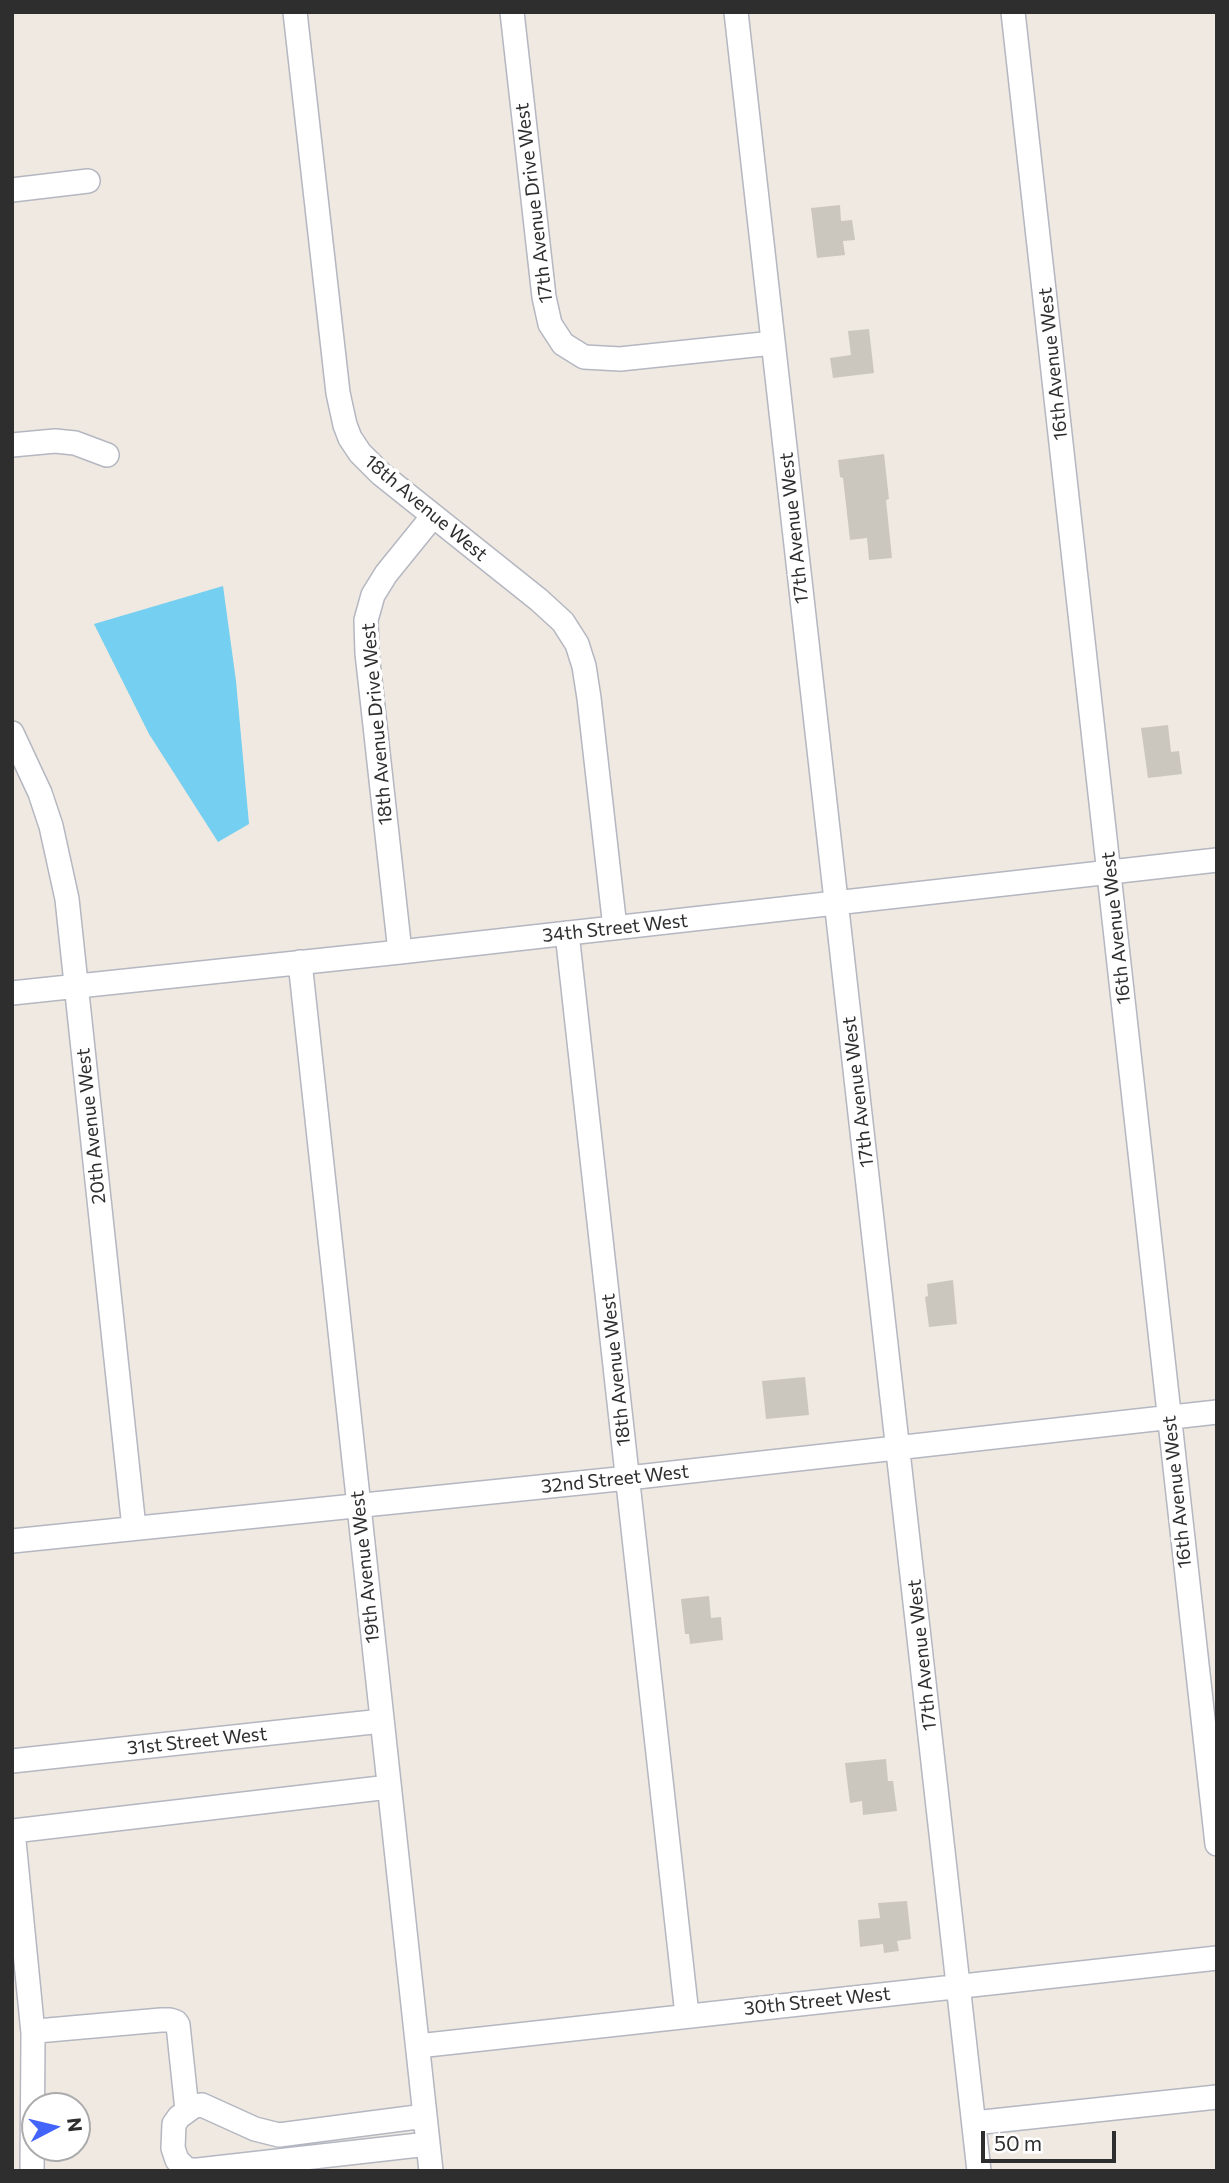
<!DOCTYPE html>
<html>
<head>
<meta charset="utf-8">
<style>
	body { margin:0 }
	#map { position:relative; width:1229px; height:2183px; overflow:hidden; background:#efe9e1; font-family:Commissioner,sans-serif }
	canvas { display:block }
	.frame { position:absolute; inset:0; border:14px solid #2e2e2e; pointer-events:none }
	.north { position:absolute; left:21px; top:2092px; width:70px; height:70px; box-sizing:border-box; background:#fff; border:2px solid #ababab; border-radius:50%; rotate:83deg; font-size:19px; font-weight:700; line-height:28px; text-align:center; color:#2e2e2e }
	.north::after { content:''; display:block; margin:auto; width:24px; height:32px; background:#4264fb; clip-path:polygon(50% 0,100% 100%,50% 72%,0 100%) }
	.scale { position:absolute; left:981px; top:2131px; width:135px; height:32px; box-sizing:border-box; border:4px solid #2e2e2e; border-top:0; padding-left:9px; font-size:21px; line-height:24px; white-space:nowrap; color:#2e2e2e; -webkit-text-stroke:5px #fff; paint-order:stroke }
</style>
</head>
<body>
<div id="map">
<canvas width="1229" height="2183"></canvas>
<div class="frame"></div>
<div class="north">N</div>
<div class="scale">50 m</div>
</div>
<script>
const ctx = document.querySelector('canvas').getContext('2d');
ctx.lineJoin = 'round';
function fill(path, color) { ctx.fillStyle = color; ctx.fill(path, 'evenodd'); }
const toPath = rows => new Path2D(rows.map(r => 'M' + r).join(''));
function strokePath(path, color, width, dash) { ctx.strokeStyle = color; ctx.lineWidth = width; ctx.lineCap = dash ? 'butt' : 'round'; ctx.setLineDash(dash || []); ctx.stroke(path); }
function write(font, color, halo, rows, align = 'center') {
  ctx.font = font + ' Commissioner,sans-serif'; ctx.lineWidth = 7; ctx.setLineDash([]); ctx.textBaseline = 'middle'; ctx.strokeStyle = halo; ctx.fillStyle = color; for (const [text, x, y, turn = 0] of rows) {
    ctx.save(); ctx.translate(x, y); ctx.rotate((+turn || 0) * Math.PI / 180); ctx.textAlign = isNaN(turn) ? turn : align; if (halo) ctx.strokeText(text, 0, 0); ctx.fillText(text, 0, 0); ctx.restore();
  }
}
const water = toPath([
	[223,586,236,681,249,824,218,842,149,734,94,624]
]);
const building = toPath([
	[840,205,841,221,852,220,855,240,843,241,845,255,817,258,811,208],
	[869,329,874,373,833,378,830,358,851,355,848,331],
	[884,454,889,499,886,500,892,558,869,560,867,538,850,540,843,478,840,477,838,460],
	[1168,725,1171,752,1179,751,1182,774,1148,778,1141,728],
	[953,1280,957,1324,929,1327,925,1297,928,1296,927,1284],
	[805,1377,809,1415,766,1419,762,1381],
	[709,1596,711,1618,721,1617,723,1640,690,1644,689,1634,685,1634,681,1599],
	[886,1759,888,1781,893,1781,897,1811,863,1815,862,1801,850,1803,845,1763],
	[907,1901,911,1939,897,1941,899,1951,884,1953,883,1944,860,1947,858,1920,880,1918,878,1903]
]);
const minor = toPath([
	[295,12,338,393,345,425,350,438,360,453,381,474,539,600,563,622,577,644,584,666,589,698,615,928],
	[512,12,544,297,550,324,563,344,584,357,620,359,773,343],
	[736,12,979,2171],
	[1013,12,1217,1844],
	[12,190,88,181],
	[12,445,55,441,75,443,107,455],
	[12,733,40,793,51,826,67,899,134,1528],
	[567,933,687,2015],
	[400,952,367,653,366,620,373,595,386,574,433,516],
	[300,962,431,2171],
	[12,993,400,952,1217,860],
	[12,1541,628,1478,1217,1412],
	[12,1761,382,1721],
	[33,2033,13,1831,389,1787],
	[418,2046,1217,1958],
	[425,2116,279,2135,255,2129,202,2105,194,2106,179,2117,174,2124,173,2148,177,2160,187,2170,198,2170,428,2144],
	[974,2123,1217,2097],
	[32,2171,33,2038,33,2033,37,2031,161,2020,170,2020,176,2022,178,2025,187,2110]
]);
const streetNames = [
	["17th Avenue Drive West",534,203,-97],
	["16th Avenue West",1053,364,-96],
	["18th Avenue West",426,508,40],
	["17th Avenue West",794,528,-96],
	["18th Avenue Drive West",377,724,-95],
	["34th Street West",615,928,-6],
	["16th Avenue West",1116,928,-96],
	["17th Avenue West",858,1092,-97],
	["20th Avenue West",91,1126,-96],
	["18th Avenue West",616,1370,-96],
	["32nd Street West",615,1479,-6],
	["16th Avenue West",1177,1492,-96],
	["19th Avenue West",365,1567,-96],
	["17th Avenue West",922,1655,-96],
	["31st Street West",197,1741,-6],
	["30th Street West",817,2001,-6]
];
fill(water, '#75cff0');
fill(building, '#cbc7bf');
strokePath(minor, '#b4b7c1', 26);
strokePath(minor, '#fff', 23);
write('19px', '#2e2e2e', '#fff', streetNames);
</script>
</body>
</html>
